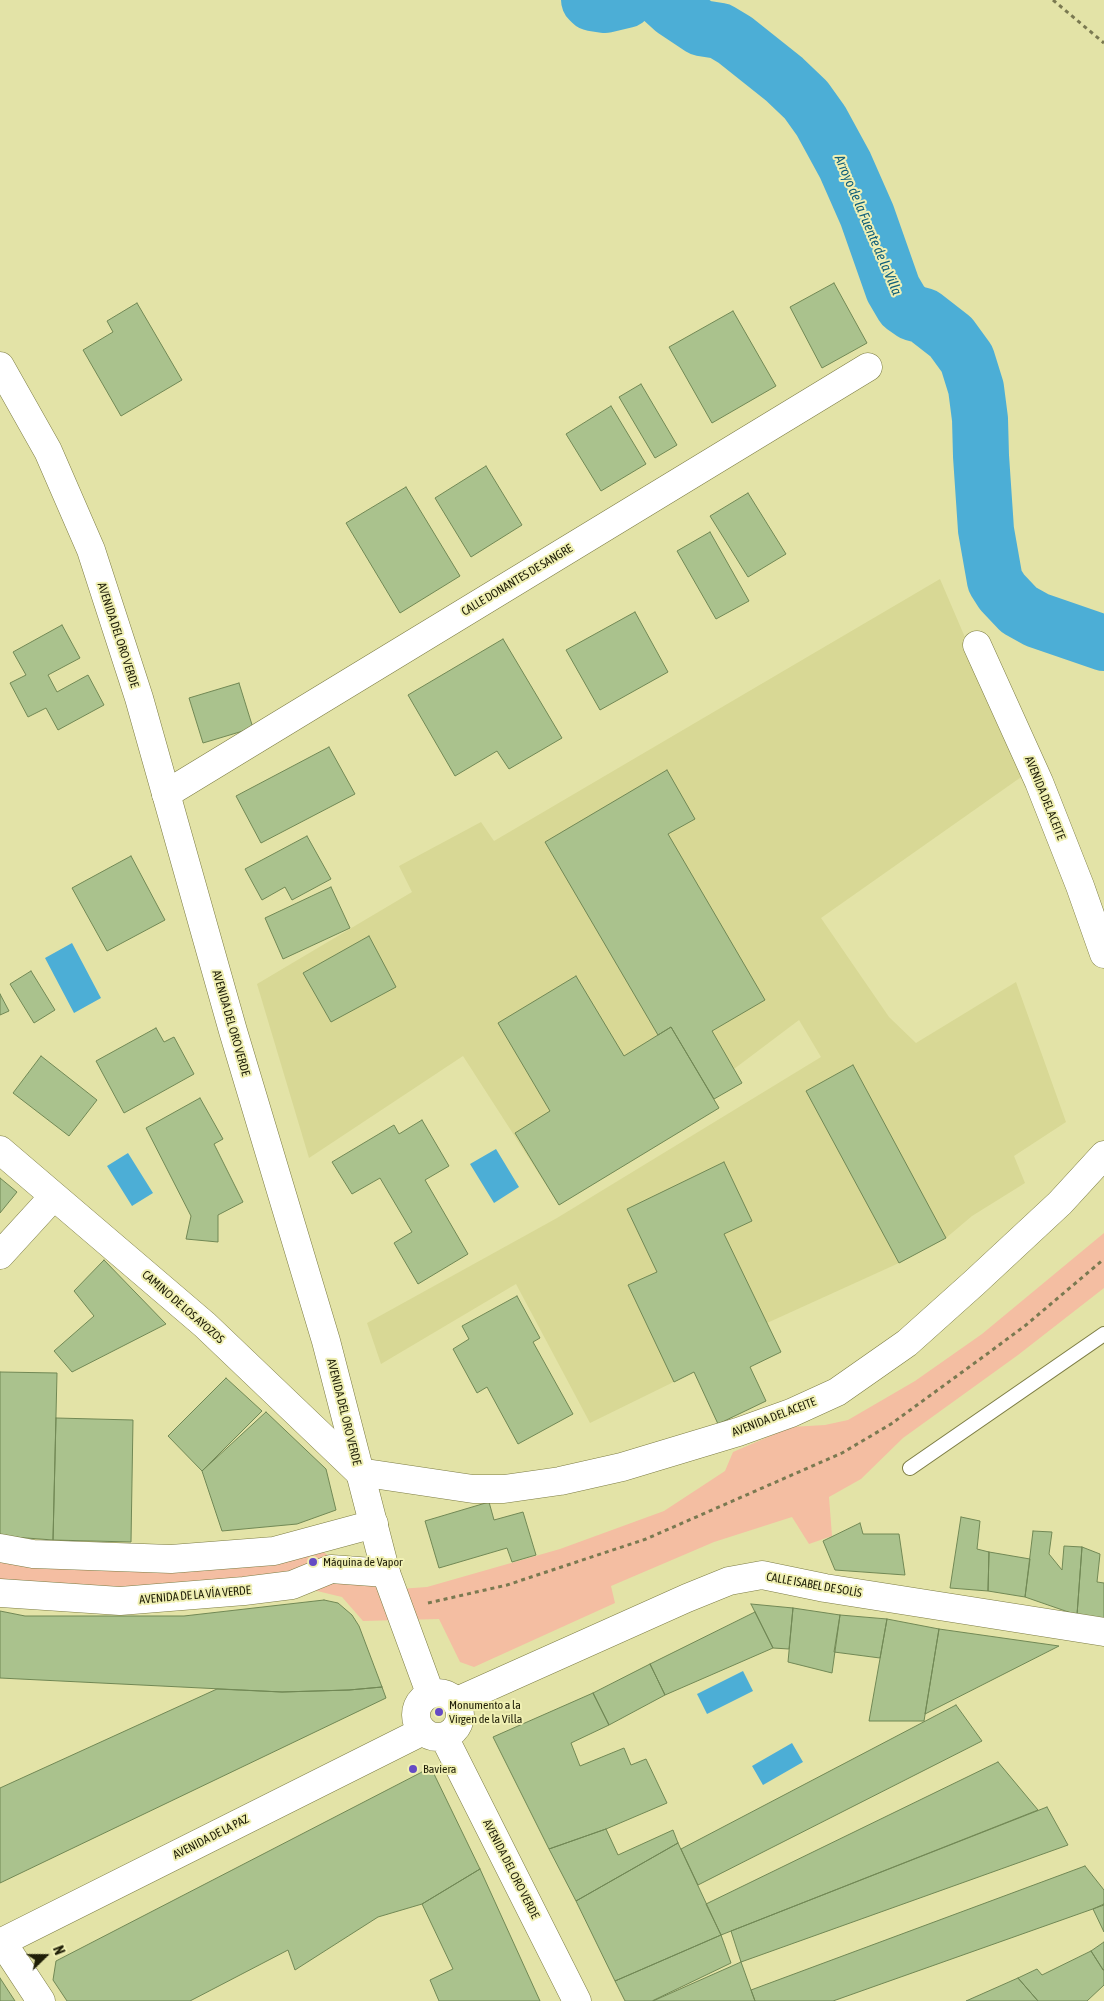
<!DOCTYPE html>
<html>
<head>
<meta charset="utf-8">
<style>
	body { margin:0 }
	#map { position:relative; width:1104px; height:2001px; overflow:hidden; background:#e3e3a7; font-family:"Asap Condensed",sans-serif }
	canvas { display:block }
	.north { position:absolute; left:20px; top:1931px; width:50px; height:50px; -webkit-text-stroke:4px #f0f0b4; paint-order:stroke; rotate:68deg; font-size:14px; font-weight:700; line-height:20px; text-align:center; color:#1f1e07 }
	.north::after { content:''; display:block; margin:auto; width:18px; height:22px; background:#1f1e07; clip-path:polygon(50% 0,100% 100%,50% 72%,0 100%) }
</style>
</head>
<body>
<div id="map">
<canvas width="1104" height="2001"></canvas>
<div class="north">N</div>
</div>
<script>
const ctx = document.querySelector('canvas').getContext('2d');
ctx.lineJoin = 'round';
function fill(path, color) { ctx.fillStyle = color; ctx.fill(path, 'evenodd'); }
const toPath = rows => new Path2D(rows.map(r => 'M' + r).join(''));
function strokePath(path, color, width, dash) { ctx.strokeStyle = color; ctx.lineWidth = width; ctx.lineCap = dash ? 'butt' : 'round'; ctx.setLineDash(dash || []); ctx.stroke(path); }
function write(font, color, halo, rows, align = 'center') {
  ctx.font = font + ' "Asap Condensed",sans-serif'; ctx.lineWidth = 4; ctx.setLineDash([]); ctx.textBaseline = 'middle'; ctx.strokeStyle = halo; ctx.fillStyle = color; for (const [text, x, y, turn = 0] of rows) {
    ctx.save(); ctx.translate(x, y); ctx.rotate((+turn || 0) * Math.PI / 180); ctx.textAlign = isNaN(turn) ? turn : align; if (halo) ctx.strokeText(text, 0, 0); ctx.fillText(text, 0, 0); ctx.restore();
  }
}
const built = toPath([
	[940,579,1024,775,821,918,889,1017,916,1043,1016,982,1066,1122,1014,1156,1025,1183,972,1216,946,1238,899,1263,767,1323,781,1352,750,1367,766,1401,718,1424,694,1372,590,1423,516,1284,381,1364,367,1323,557,1218,821,1057,799,1020,734,1069,742,1083,714,1099,719,1108,559,1205,463,1056,309,1158,257,984,412,892,399,866,481,822,494,841]
]);
const green = toPath([
	[1104,1233,1104,1288,1018,1355,903,1438,861,1479,829,1497,832,1536,809,1544,792,1517,714,1542,611,1586,615,1603,474,1667,460,1662,439,1619,363,1621,342,1597,292,1585,0,1593,0,1556,318,1549,385,1590,427,1587,560,1549,664,1511,725,1471,733,1452,791,1427,825,1425,848,1420,915,1381,982,1334]
]);
const water = toPath([
	[72,943,101,998,74,1013,45,958],
	[496,1149,519,1187,494,1203,470,1164],
	[128,1153,153,1193,132,1206,107,1166],
	[743,1671,753,1691,707,1714,697,1694],
	[792,1743,803,1762,763,1785,752,1766]
]);
const river = toPath([
	[589,0,592,3,605,5,626,0],
	[663,0,674,10,701,28,720,31,735,40,784,79,806,100,821,121,845,165,867,215,893,289,903,306,913,313,924,316,951,337,967,359,976,388,980,419,981,456,986,530,995,581,1002,592,1019,610,1037,620,1104,643]
]);
const building = toPath([
	[834,283,867,343,822,368,790,307,834,283],
	[137,303,182,380,121,416,83,350,113,332,107,321,137,303],
	[733,311,776,386,712,423,669,347,733,311],
	[641,384,677,445,655,458,619,397,641,384],
	[611,406,646,464,601,491,566,434,611,406],
	[486,466,522,525,471,557,435,498,486,466],
	[406,487,460,576,400,613,346,523,406,487],
	[748,493,786,554,748,577,710,516,748,493],
	[710,532,749,601,716,619,677,551,710,532],
	[635,612,668,672,600,710,566,650,635,612],
	[62,625,80,658,48,675,57,692,88,675,104,705,58,730,46,708,28,717,10,683,26,675,13,652,62,625],
	[503,639,562,738,509,769,497,751,455,776,408,695,503,639],
	[239,683,253,728,203,743,189,698,239,683],
	[329,747,355,794,261,843,236,796,329,747],
	[667,770,695,819,668,834,765,1000,712,1031,742,1083,714,1099,671,1027,658,1035,545,842,667,770],
	[307,836,331,879,292,900,285,887,262,900,245,869,307,836],
	[131,856,165,920,107,951,72,888,131,856],
	[331,887,350,928,283,959,265,918,331,887],
	[369,936,396,987,331,1022,303,973,369,936],
	[31,971,55,1010,34,1023,10,984,31,971],
	[576,976,624,1056,671,1027,719,1108,559,1205,515,1133,550,1111,498,1023,576,976],
	[0,994,9,1011,0,1015,0,994],
	[156,1028,164,1042,174,1037,194,1074,124,1113,96,1061,156,1028],
	[41,1056,97,1100,69,1136,13,1093,41,1056],
	[853,1065,946,1238,899,1263,806,1091,853,1065],
	[200,1098,223,1139,214,1144,243,1202,218,1215,218,1242,186,1239,191,1216,146,1128,200,1098],
	[422,1120,449,1166,425,1180,468,1254,418,1284,394,1243,412,1232,380,1178,352,1194,332,1162,394,1125,399,1134,422,1120],
	[724,1162,752,1221,724,1234,781,1352,750,1367,766,1401,718,1424,694,1372,674,1382,628,1285,657,1272,627,1209,724,1162],
	[0,1178,17,1192,0,1213,0,1178],
	[104,1260,166,1324,72,1372,54,1351,94,1316,74,1291,104,1260],
	[517,1296,540,1338,533,1342,573,1414,518,1444,487,1387,477,1393,453,1349,469,1339,462,1326,517,1296],
	[0,1372,57,1373,53,1540,0,1536,0,1372],
	[226,1378,262,1411,202,1471,168,1436,226,1378],
	[266,1412,326,1469,336,1510,297,1524,222,1531,202,1471,266,1412],
	[56,1418,133,1420,131,1542,53,1540,56,1418],
	[489,1502,494,1520,523,1512,536,1555,512,1562,507,1548,439,1568,425,1521,489,1502],
	[961,1517,980,1521,977,1549,989,1552,988,1591,950,1588,961,1517],
	[860,1523,863,1534,899,1534,905,1575,835,1570,823,1541,860,1523],
	[1033,1531,1052,1532,1049,1554,1062,1570,1064,1546,1082,1547,1077,1615,1025,1597,1033,1531],
	[1082,1547,1100,1554,1097,1582,1104,1583,1104,1619,1077,1615,1082,1547],
	[989,1552,1030,1559,1025,1597,988,1591,989,1552],
	[324,1600,338,1603,352,1615,359,1626,382,1687,349,1690,282,1692,0,1678,0,1611,25,1616,184,1616,324,1600],
	[751,1604,793,1608,789,1649,773,1648,751,1604],
	[793,1608,840,1615,832,1673,788,1662,793,1608],
	[755,1612,773,1648,665,1695,650,1664,755,1612],
	[840,1615,887,1619,880,1658,834,1652,840,1615],
	[887,1619,939,1629,924,1721,869,1721,887,1619],
	[939,1629,1059,1646,925,1714,939,1629],
	[650,1664,665,1695,609,1725,593,1693,650,1664],
	[382,1687,386,1698,0,1883,0,1788,217,1689,282,1692,349,1690,382,1687],
	[593,1693,609,1725,571,1743,580,1766,624,1748,631,1765,646,1759,667,1803,606,1829,549,1849,493,1737,593,1693],
	[956,1705,982,1741,698,1885,681,1849,956,1705],
	[998,1762,1038,1810,721,1935,706,1904,998,1762],
	[422,1772,434,1774,480,1869,422,1904,378,1917,295,1970,288,1950,190,2001,67,2001,53,1980,56,1961,422,1772],
	[1047,1807,1068,1845,741,1962,731,1931,1047,1807],
	[606,1829,618,1855,673,1830,678,1843,576,1901,549,1849,606,1829],
	[678,1843,721,1935,615,1981,576,1901,678,1843],
	[1085,1866,1104,1890,1104,1905,833,2001,755,2001,751,1990,1085,1866],
	[480,1869,540,2001,439,2001,430,1980,453,1969,422,1904,480,1869],
	[1104,1904,1104,1932,1093,1909,1104,1904],
	[721,1935,731,1963,652,2001,625,2001,615,1981,721,1935],
	[1104,1942,1104,1969,1103,1970,1091,1951,1104,1942],
	[1091,1951,1104,1971,1104,1985,1087,2001,1038,2001,1018,1978,1037,1969,1042,1975,1091,1951],
	[741,1962,755,2001,653,2001,741,1962],
	[0,1978,15,2001,0,2001,0,1978],
	[1018,1978,1038,2001,966,2001,1018,1978]
]);
const path = toPath([
	[1053,0,1104,43],
	[428,1603,507,1585,646,1539,842,1453,891,1424,987,1354,1026,1325,1104,1259]
]);
const service = toPath([
	[910,1468,1104,1334]
]);
const minor = toPath([
	[977,645,1039,782,1080,886,1104,954],
	[166,794,868,367],
	[0,1150,205,1325,359,1472,473,1489,504,1489,560,1481,622,1467,738,1432,791,1413,837,1392,907,1343,974,1283,1060,1203,1104,1155],
	[0,1255,53,1197],
	[0,1548,33,1554,171,1559,274,1551,374,1524],
	[0,1593,120,1601,244,1591,292,1585,331,1569,386,1573],
	[2,1942,41,2001]
]);
const tertiary = toPath([
	[457,1701,687,1598,729,1581,762,1575,825,1588,1104,1632],
	[0,1943,423,1731]
]);
const secondary = toPath([
	[0,366,48,451,91,550,139,698,233,1031,326,1341,386,1573,430,1693],
	'416 1715a22 22 0 1 1 44 0a22 22 0 1 1-44 0Z',
	[444,1737,577,2001]
]);
const markers = [
	[313,1562,5,"#654bc4"],
	[439,1712,5,"#654bc4"],
	[413,1769,5,"#654bc4"]
];
const streetNames = [
	["CALLE DONANTES DE SANGRE",517,580,-31],
	["AVENIDA DEL ORO VERDE",118,635,72],
	["AVENIDA DEL ACEITE",1045,798,68],
	["AVENIDA DEL ORO VERDE",231,1023,74],
	["CAMINO DE LOS AYOZOS",183,1307,41],
	["AVENIDA DEL ORO VERDE",344,1412,76],
	["AVENIDA DEL ACEITE",774,1417,-21],
	["CALLE ISABEL DE SOLÍS",814,1585,10],
	["AVENIDA DE LA VÍA VERDE",195,1595,-5],
	["AVENIDA DE LA PAZ",211,1837,-27],
	["AVENIDA DEL ORO VERDE",511,1869,63]
];
const poiNames = [
	["Máquina de Vapor",323,1562],
	["Monumento a la",449,1705],
	["Virgen de la Villa",449,1719],
	["Baviera",423,1769]
];
const waterNames = [
	["Arroyo de la Fuente de la Villa",868,225,67]
];
fill(built, '#d8d895');
fill(green, '#f4bea2');
fill(water, '#4caed6');
strokePath(river, '#4caed6', 56);
fill(building, '#aac28d');
strokePath(building, '#718855', 1);
strokePath(service, '#7c7c43', 16);
strokePath(minor, '#7c7c43', 29);
strokePath(tertiary, '#7c7c43', 29);
strokePath(secondary, '#7c7c43', 29);
strokePath(path, '#7a7951', 3, [4, 4]);
strokePath(service, '#fff', 14);
strokePath(minor, '#fff', 28);
strokePath(tertiary, '#fff', 28);
strokePath(secondary, '#fff', 28);
for (const [x, y, r, color] of markers) { const dot = new Path2D(); dot.arc(x, y, r, 0, 2 * Math.PI); ctx.fillStyle = color; ctx.fill(dot); strokePath(dot, '#f0f0b4', 2); }
write('12px', '#1f1e07', '#f0f0b4', streetNames);
write('12px', '#1f1e07', '#f0f0b4', poiNames, 'left');
write('italic 14px', '#115f7a', '#f0f0b4', waterNames);
</script>
</body>
</html>
